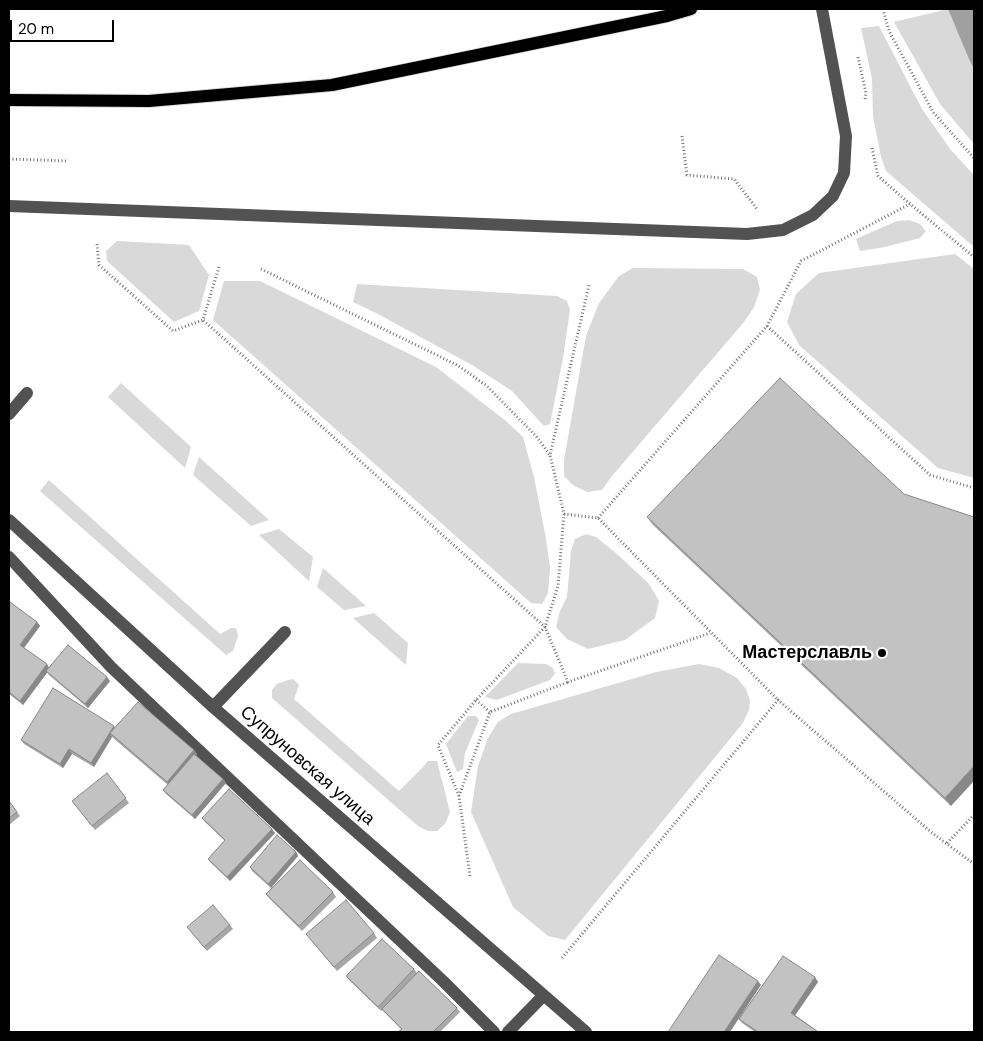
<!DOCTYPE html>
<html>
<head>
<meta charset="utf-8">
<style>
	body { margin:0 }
	#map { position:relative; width:983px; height:1041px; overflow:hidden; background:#fff; font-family:"DM Sans",sans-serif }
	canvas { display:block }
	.frame { position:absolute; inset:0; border:10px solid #000; pointer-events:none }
	.scale { position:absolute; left:10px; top:20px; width:104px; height:22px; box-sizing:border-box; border:2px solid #000; border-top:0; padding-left:6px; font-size:15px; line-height:18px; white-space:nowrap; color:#000; -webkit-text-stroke:4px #fff; paint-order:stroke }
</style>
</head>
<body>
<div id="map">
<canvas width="983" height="1041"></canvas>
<div class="frame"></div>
<div class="scale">20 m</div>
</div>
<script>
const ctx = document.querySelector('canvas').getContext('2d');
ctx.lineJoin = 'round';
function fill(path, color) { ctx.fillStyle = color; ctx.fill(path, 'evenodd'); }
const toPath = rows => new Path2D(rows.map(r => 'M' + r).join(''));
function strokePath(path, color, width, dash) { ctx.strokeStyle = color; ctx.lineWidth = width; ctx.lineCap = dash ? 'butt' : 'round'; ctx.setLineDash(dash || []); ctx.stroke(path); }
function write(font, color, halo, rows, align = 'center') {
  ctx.font = font + ' "DM Sans",sans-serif'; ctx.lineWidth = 4.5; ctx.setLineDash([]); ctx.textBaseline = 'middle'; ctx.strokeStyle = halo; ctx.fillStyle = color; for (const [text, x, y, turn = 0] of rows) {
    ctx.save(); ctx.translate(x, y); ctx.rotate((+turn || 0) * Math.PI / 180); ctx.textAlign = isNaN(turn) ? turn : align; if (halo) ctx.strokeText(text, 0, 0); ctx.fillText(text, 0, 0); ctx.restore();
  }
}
const green = toPath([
	[948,9,974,69,974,144,940,104,894,22],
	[879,26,922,109,951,150,974,175,974,247,886,171,881,157,873,116,872,79,861,28],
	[909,220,920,224,926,231,920,238,885,247,860,251,856,239,897,221],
	[117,241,189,245,209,275,199,311,174,322,107,261,106,251],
	[955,254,974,269,974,478,938,468,799,345,787,322,796,294,819,273],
	[633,268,743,269,757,277,760,290,754,307,744,322,612,476,602,490,587,492,573,485,564,476,564,460,586,336,599,303,619,276],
	[224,281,260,281,436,367,506,421,523,437,534,477,546,539,550,568,548,593,542,604,531,603,213,320],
	[357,284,557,296,567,301,570,310,563,358,550,424,544,426,512,391,472,365,376,313,353,302],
	[121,383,191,447,185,468,108,397],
	[199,457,269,520,251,526,193,475],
	[49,480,220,634,231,628,236,628,238,636,233,651,226,655,40,491],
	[279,529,313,557,309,581,259,535],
	[586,534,596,537,616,553,649,584,659,601,655,618,625,640,588,649,567,639,556,627,560,611,567,597,571,551,575,539],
	[323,568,366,606,344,610,317,587],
	[374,613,408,643,406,665,353,618],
	[518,663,546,664,553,668,555,673,550,680,497,700,485,697],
	[699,664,719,668,737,678,746,689,750,701,749,710,743,723,565,940,548,936,513,907,471,812,478,766,488,738,498,722,511,714,656,672],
	[293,679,299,685,294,699,399,791,422,768,428,761,437,761,450,812,445,824,437,831,428,831,418,826,272,698,272,690,277,684,288,680],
	[468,716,476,716,479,720,465,753,463,769,457,772,446,744]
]);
const water = toPath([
	[948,9,974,9,974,69,969,59]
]);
const path = toPath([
	[883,9,889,31,933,112,974,158],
	[858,57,866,93,865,100],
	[682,136,687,175,734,179,757,209],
	[872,148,878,176,910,204,974,257],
	[9,159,68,161],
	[97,244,99,265,173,331,203,320],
	[219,267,203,320,545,627,568,682,710,633],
	[261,269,457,365,487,386,536,436,550,455],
	[767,326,930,475,974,488],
	[564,514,598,518,778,700],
	[598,518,767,326,801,261,910,204],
	[476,700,490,712],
	[459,796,438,745,476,700,545,627,558,586,564,514,550,455,589,285],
	[947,843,974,815],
	[470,876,459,796,490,712,568,682],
	[562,958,778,700,931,832,974,864]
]);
const minor = toPath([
	[9,206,747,234,783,230,813,215,833,196,844,173,846,136,822,9],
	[9,414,27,393],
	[9,520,213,707,586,1032],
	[9,557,111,667,444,982,494,1032],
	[213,707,285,632],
	[508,1032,543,996]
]);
const major = toPath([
	[9,100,149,101,332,85,667,16,691,9]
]);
const wall = toPath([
	[904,494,951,806,653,525,647,517],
	[9,604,37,622,40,626,24,648,49,668,110,681,88,708,49,675,47,672,23,705,9,694],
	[115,728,194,750,197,754,196,756,223,779,226,783,195,819,166,794,163,790,168,785,112,737,94,767,72,754,63,768,24,744,21,740],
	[107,773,129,803,95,830,75,805],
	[9,801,20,816,9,825],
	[202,818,275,833,230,881,211,863,208,859,225,841,205,822],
	[296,852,298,856,271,888,252,871,250,867],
	[333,892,336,897,302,931,269,898,266,894],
	[230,925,233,929,207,951,187,927],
	[374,933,377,938,337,971,306,934],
	[414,969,417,973,457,1008,460,1012,440,1032,398,1032,401,1029,382,1010,381,1011,349,980,346,976],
	[818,982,795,1015,819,1032,755,1032,742,1023,739,1019]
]);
const shadedWall = toPath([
	[37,622,40,626,23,649,20,645],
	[47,664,50,669,23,705,20,701],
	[107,677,110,681,88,708,85,704],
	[114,726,117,730,110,733,112,737,94,767,91,763],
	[69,749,72,754,63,768,60,764],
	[194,750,197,754,170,786,167,782],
	[974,766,974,781,951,806,945,798],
	[223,779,226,783,195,819,192,815],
	[272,829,275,833,230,881,227,877],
	[296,852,298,856,271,888,268,884],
	[815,977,818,982,794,1017,791,1013],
	[758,981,761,985,730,1032,724,1032]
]);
const building = toPath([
	[780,378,904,494,974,517,974,766,945,798,647,517,780,378],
	[10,602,37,622,20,645,47,664,20,701,9,692,9,604,10,602],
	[68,645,107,677,85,704,46,671,68,645],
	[53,688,114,726,91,763,69,749,60,764,21,740,53,688],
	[138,702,194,750,167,782,110,733,138,702],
	[194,754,223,779,192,815,163,790,194,754],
	[107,773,126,798,92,826,72,801,107,773],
	[229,789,272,829,227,877,208,859,225,840,202,818,229,789],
	[9,801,17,812,9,818,9,801],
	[277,835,296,852,268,884,250,867,277,835],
	[300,860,333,892,299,926,266,894,300,860],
	[346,900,374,933,334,967,306,934,346,900],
	[213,905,230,925,204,947,187,927,213,905],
	[382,939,414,969,378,1007,346,976,382,939],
	[719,955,758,981,724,1032,668,1032,719,955],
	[783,956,815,977,791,1013,818,1032,758,1032,739,1019,783,956],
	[419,971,457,1008,433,1032,398,1032,402,1029,382,1009,419,971]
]);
const markers = [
	[882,653,5,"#000"]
];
const poiNames = [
	["Мастерславль",872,653]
];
const streetNames = [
	["Супруновская улица",307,766,41]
];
fill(green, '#d9d9d9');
fill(water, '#a0a0a0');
strokePath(major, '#dbdbdb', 14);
strokePath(path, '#747474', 3, [1, 2.5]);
strokePath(minor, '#525252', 12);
strokePath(major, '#000', 12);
fill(wall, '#a7a7a7');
fill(shadedWall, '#888');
fill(building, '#c2c2c2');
strokePath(building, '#888', 1);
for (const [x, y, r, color] of markers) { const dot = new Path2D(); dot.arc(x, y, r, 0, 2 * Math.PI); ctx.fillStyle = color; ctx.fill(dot); strokePath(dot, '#fff', 2); }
write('bold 18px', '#000', '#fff', poiNames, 'right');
write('18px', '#000', '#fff', streetNames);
</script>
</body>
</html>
